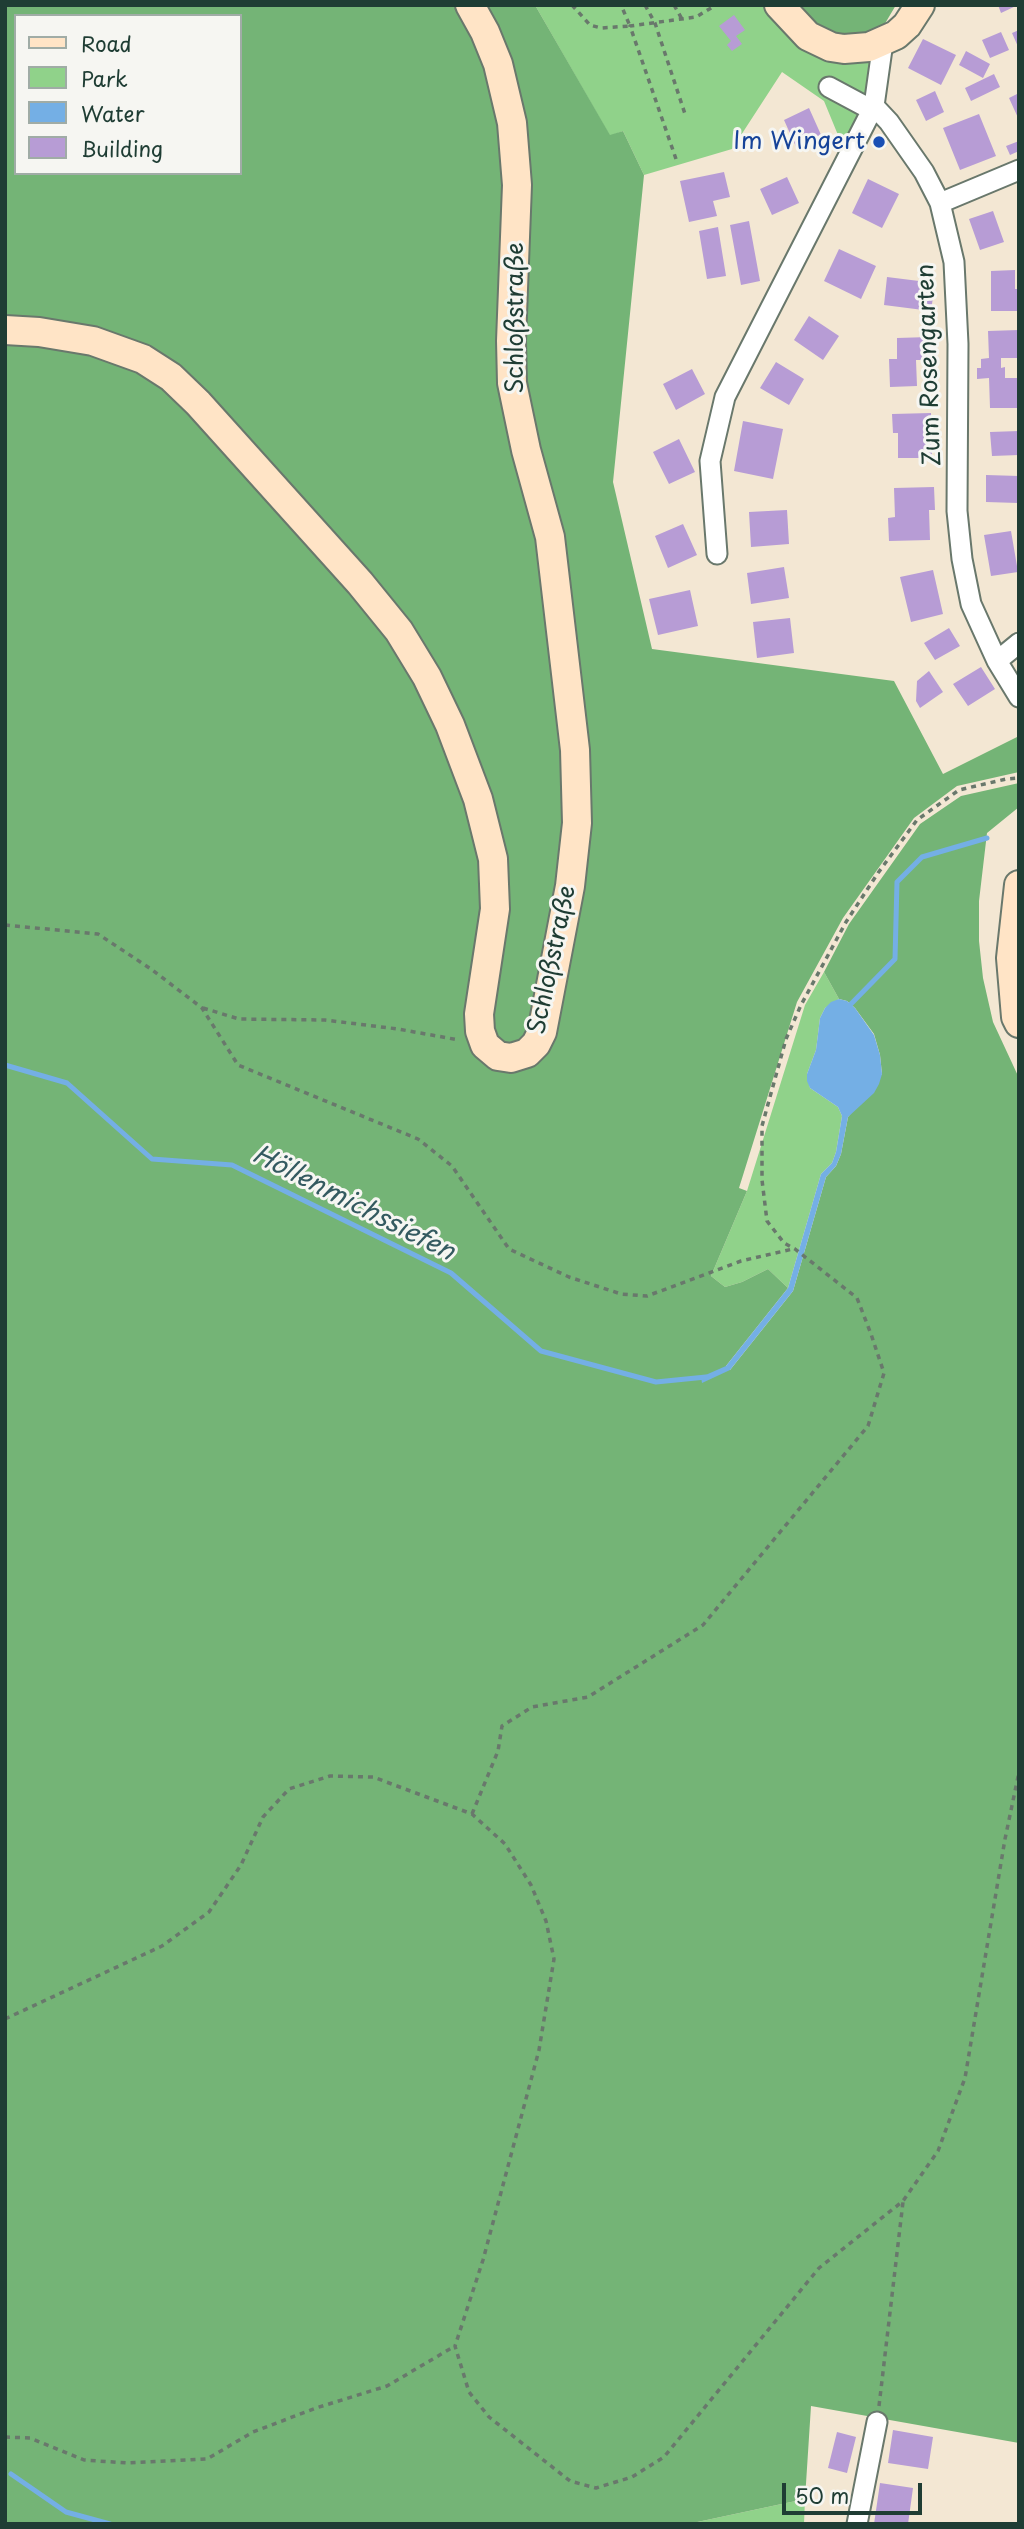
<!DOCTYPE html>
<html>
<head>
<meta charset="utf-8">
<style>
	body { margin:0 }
	#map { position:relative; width:1024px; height:2529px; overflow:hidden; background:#f3e7d3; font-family:"Playpen Sans",sans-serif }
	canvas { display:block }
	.frame { position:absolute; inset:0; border:7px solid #1f3d34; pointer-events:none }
	.legend { position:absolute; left:14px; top:14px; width:228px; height:161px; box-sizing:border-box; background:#f6f6f2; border:2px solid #a0aca6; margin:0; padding:9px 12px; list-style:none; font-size:21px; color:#1f3d34 }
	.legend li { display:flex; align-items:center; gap:14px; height:35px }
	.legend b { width:35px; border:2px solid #a0aca6 }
	.scale { position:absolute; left:782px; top:2483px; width:140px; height:32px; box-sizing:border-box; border:4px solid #1f3d34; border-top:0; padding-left:9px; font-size:21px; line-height:24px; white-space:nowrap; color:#1f3d34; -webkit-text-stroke:5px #f6f6f2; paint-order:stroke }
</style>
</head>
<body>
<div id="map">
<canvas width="1024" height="2529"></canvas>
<div class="frame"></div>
<ul class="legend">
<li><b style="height:9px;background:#ffe4c6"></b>Road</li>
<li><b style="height:19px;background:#90d28a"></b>Park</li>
<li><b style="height:19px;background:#74afe5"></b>Water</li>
<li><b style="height:19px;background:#b79cd5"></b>Building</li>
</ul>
<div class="scale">50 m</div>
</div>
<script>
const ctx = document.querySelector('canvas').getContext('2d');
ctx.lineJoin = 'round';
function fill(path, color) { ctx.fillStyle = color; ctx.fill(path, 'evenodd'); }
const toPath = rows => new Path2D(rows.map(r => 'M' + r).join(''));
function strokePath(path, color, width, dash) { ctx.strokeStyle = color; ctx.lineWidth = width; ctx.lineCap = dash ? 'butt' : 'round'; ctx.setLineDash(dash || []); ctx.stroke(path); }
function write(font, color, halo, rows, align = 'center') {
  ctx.font = font + ' "Playpen Sans",sans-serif'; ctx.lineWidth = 6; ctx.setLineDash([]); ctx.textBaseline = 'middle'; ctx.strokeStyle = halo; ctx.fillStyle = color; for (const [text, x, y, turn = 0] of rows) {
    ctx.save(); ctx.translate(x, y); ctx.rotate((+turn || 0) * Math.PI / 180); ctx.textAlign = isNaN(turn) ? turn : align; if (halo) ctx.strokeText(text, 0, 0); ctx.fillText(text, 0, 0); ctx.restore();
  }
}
const green = toPath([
	[535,5,777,5,871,47,872,67,865,109,845,152,824,101,782,72,732,149,644,175,623,131,610,136],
	[824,972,839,999,825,1008,820,1018,816,1050,807,1074,810,1088,838,1107,842,1116,836,1152,832,1163,821,1174,788,1288,768,1269,742,1282,725,1287,711,1276,747,1191,805,1005],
	[805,2499,804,2524,688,2524]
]);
const forest = toPath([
	[5,5,535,5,610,135,623,131,644,175,613,482,652,649,894,681,943,774,1019,736,1019,772,957,786,914,818,843,918,797,1002,739,1188,747,1191,711,1276,725,1287,742,1282,768,1269,788,1288,726,1366,730,1370,793,1291,826,1177,836,1166,841,1154,848,1117,882,1074,880,1055,874,1034,855,1008,847,1001,839,999,824,972,849,924,920,824,961,796,1019,783,1019,807,987,833,979,901,979,941,983,978,993,1022,1019,1078,1019,2443,811,2406,805,2499,688,2524,5,2524],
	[16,16,240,16,240,173,16,173],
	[777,5,896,5,871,47,839,53]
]);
const water = toPath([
	[839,999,847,1001,855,1008,874,1035,880,1055,882,1074,879,1084,874,1093,848,1117,841,1154,836,1166,826,1177,793,1291,730,1370,702,1383,701,1377,726,1366,788,1288,821,1174,832,1163,836,1152,842,1116,838,1107,810,1088,807,1081,807,1074,816,1050,820,1018,825,1008,831,1002]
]);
const stream = toPath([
	[848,1007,895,959,897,882,922,857,987,838],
	[5,1065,67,1083,152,1159,232,1165,451,1273,541,1351,656,1382,706,1377],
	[11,2474,66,2512,110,2524]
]);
const building = toPath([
	[998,5,1018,5,1001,13],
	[734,15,745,30,736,36,742,44,732,51,727,45,731,41,719,26],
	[1019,30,1019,49,1012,33],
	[1001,32,1009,50,990,58,982,40],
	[923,39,956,55,941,85,908,68],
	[966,51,990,64,983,78,959,65],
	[994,74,1000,87,971,101,965,88],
	[935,91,944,112,926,121,916,100],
	[1019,93,1019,120,1009,98],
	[809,108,822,137,797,149,784,120],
	[979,114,996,156,960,170,943,128],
	[1019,141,1019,151,1010,155,1006,146],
	[724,172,730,197,713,201,717,216,689,222,680,181],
	[787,177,799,203,772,215,760,189],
	[868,179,899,194,882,228,852,213],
	[993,211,1004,242,980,250,969,219],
	[749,221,760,281,741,285,730,225],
	[718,227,726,276,707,279,699,231],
	[839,249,876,266,861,299,824,281],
	[1015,270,1015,289,1019,289,1019,311,991,311,991,271],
	[887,277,935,283,931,311,884,305],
	[809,316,839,336,823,360,794,340],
	[1019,330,1019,358,1001,358,1001,368,1005,367,1005,378,1019,378,1019,408,990,408,989,378,977,379,977,368,981,368,981,359,989,358,988,331],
	[929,337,930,360,916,360,917,386,890,387,889,359,897,359,897,338],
	[776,362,804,379,789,405,760,388],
	[692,369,705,394,676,410,663,384],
	[931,413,932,458,898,458,898,433,893,433,892,414],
	[743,421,783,429,773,479,734,471],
	[1019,431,1019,455,992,456,990,432],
	[679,439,695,472,669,484,653,452],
	[986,475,1019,476,1018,503,986,502],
	[934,487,935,510,929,510,930,540,889,541,888,518,895,517,894,488],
	[787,510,789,544,751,547,749,512],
	[683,524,697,555,668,568,655,536],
	[1011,531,1018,572,991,576,984,535],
	[784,567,789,598,751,604,747,573],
	[933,570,943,614,911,622,900,577],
	[690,590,698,626,658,635,649,599],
	[790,618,794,653,757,658,753,622],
	[949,628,960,646,935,660,924,643],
	[981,667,995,689,968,706,953,684],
	[929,671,943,692,920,708,916,701,917,681],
	[893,2430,933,2437,928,2469,888,2463],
	[837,2432,856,2437,847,2473,828,2468],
	[880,2483,913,2488,908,2524,874,2524]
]);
const path = toPath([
	[572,5,590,25,601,28,630,26,621,5],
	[645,5,655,23,685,114],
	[674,5,682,19],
	[676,159,630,26,696,17,716,5],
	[5,925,98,934,151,969,202,1008,238,1065,418,1139,452,1166,509,1249,569,1277,621,1294,647,1296,741,1261,793,1249],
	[203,1008,239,1019,325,1020,398,1029,459,1040],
	[472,1814,498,1751,502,1726,532,1707,588,1697,703,1625,868,1426,884,1373,871,1334,857,1298,795,1249,784,1243,767,1221,762,1180,762,1126,786,1039,801,1005,846,922,878,873,917,820,959,790,1006,779,1019,778],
	[5,2019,162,1946,209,1912,241,1865,263,1817,289,1789,330,1776,373,1777,472,1814,505,1844,531,1885,546,1921,554,1959,539,2050,483,2260,455,2346,469,2392,489,2417,570,2481,596,2488,632,2477,664,2457,819,2268,903,2201,938,2151,965,2078,1005,1839,1019,1772],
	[879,2406,903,2202],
	[5,2437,30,2438,84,2460,128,2463,207,2459,253,2432,316,2408,387,2386,455,2346]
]);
const street = toPath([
	[883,42,874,106,889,122,924,172,940,203,954,262,958,344,957,511,962,559,971,604,997,661,1019,697],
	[829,87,872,110],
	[940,203,1019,170],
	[717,554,710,461,725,397,874,106],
	[997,661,1019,643],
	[857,2524,877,2422]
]);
const secondary = toPath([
	[779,5,808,36,831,47,844,49,869,47,896,35,907,25,920,5],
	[5,330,39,332,93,341,143,359,171,377,198,403,360,583,399,631,427,677,450,725,478,799,493,859,495,909,479,1014,480,1031,485,1045,498,1056,511,1058,527,1053,536,1044,542,1032,570,886,577,823,575,750,550,537,526,450,512,383,511,341,517,185,512,123,498,64,485,32,470,5],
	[1019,885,1011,958,1016,1017,1019,1023]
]);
const markers = [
	[879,142,7,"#1a4fb4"]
];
const transitNames = [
	["Im Wingert",865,142]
];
const streetNames = [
	["Schloßstraße",516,318,-90],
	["Zum Rosengarten",930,365,-92],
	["Schloßstraße",553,960,-78]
];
const waterNames = [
	["Höllenmichssiefen",353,1204,27]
];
fill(green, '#90d28a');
fill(forest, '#74b476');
fill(water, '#74afe5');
strokePath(stream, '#74afe5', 5);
fill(building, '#b79cd5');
strokePath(street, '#69786c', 23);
strokePath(secondary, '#69786c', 32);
strokePath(path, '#69786c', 3.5, [5, 5]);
strokePath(street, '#fff', 19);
strokePath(secondary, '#ffe4c6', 28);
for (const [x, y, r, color] of markers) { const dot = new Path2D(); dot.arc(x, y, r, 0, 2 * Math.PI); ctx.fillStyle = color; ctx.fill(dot); strokePath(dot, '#f6f6f2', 2.5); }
write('24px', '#164399', '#f6f6f2', transitNames, 'right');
write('24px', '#1f3d34', '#f6f6f2', streetNames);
write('italic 26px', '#345a60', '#f6f6f2', waterNames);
</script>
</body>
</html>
